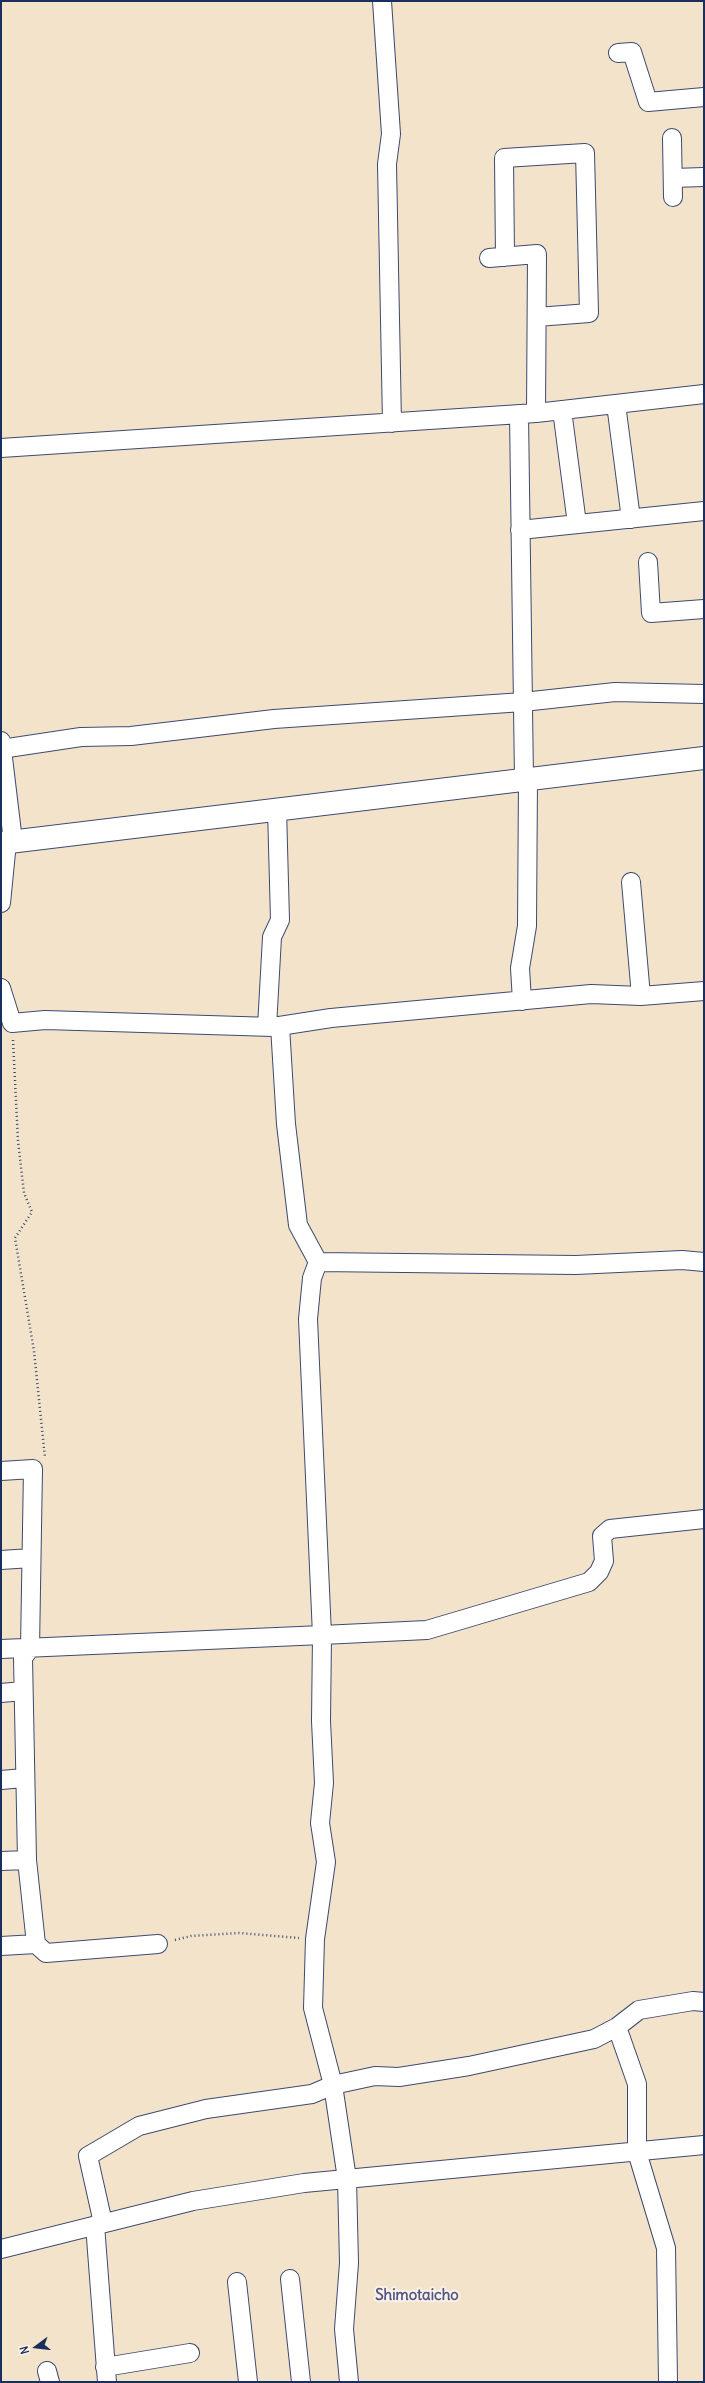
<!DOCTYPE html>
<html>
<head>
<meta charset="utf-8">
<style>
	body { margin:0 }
	#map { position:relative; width:705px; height:2383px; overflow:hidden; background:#f4e3cb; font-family:Delius,sans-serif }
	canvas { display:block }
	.frame { position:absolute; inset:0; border:2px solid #1b2f5e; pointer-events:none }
	.north { position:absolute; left:16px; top:2327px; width:40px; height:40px; -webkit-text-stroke:3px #f7f3e8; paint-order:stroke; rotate:255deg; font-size:11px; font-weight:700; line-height:16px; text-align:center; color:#1b2f5e }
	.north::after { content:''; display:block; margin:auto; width:14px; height:18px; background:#1b2f5e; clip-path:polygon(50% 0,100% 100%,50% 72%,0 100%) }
</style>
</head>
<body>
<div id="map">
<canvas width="705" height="2383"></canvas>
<div class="frame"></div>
<div class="north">N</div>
</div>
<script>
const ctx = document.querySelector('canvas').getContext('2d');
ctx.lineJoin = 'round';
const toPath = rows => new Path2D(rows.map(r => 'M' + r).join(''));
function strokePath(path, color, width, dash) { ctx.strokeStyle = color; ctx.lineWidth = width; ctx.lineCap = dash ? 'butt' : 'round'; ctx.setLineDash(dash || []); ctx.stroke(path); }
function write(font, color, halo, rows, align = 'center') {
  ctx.font = font + ' Delius,sans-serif'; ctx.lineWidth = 4; ctx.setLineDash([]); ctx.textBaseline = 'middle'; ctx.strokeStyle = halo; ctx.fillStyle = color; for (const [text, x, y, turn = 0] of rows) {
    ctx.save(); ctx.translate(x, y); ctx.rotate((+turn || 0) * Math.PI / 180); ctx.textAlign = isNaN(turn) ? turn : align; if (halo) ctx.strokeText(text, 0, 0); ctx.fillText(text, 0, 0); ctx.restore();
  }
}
const path = toPath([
	[13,1040,18,1141,24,1193,32,1212,15,1238,34,1351,45,1458],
	[175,1940,191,1936,239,1933,299,1938]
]);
const minor = toPath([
	[382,1,391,134,387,164,392,423],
	[618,53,632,52,648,102,704,97],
	[672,138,673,197],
	[673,178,704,177],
	[505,257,504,158,585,153,589,313,537,317],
	[489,258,537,254,536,413],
	[616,404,631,519],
	[562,410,577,524],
	[519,414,524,780],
	[1,448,536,413,704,394],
	[520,530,704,511],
	[648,562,651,613,704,609],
	[1,741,13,841],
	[1,749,81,737,131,736,274,719,523,702,615,692,704,694],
	[631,882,641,996],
	[1,903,7,842],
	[1,988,12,1023,45,1020,273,1027,331,1018,591,994,641,996,704,991],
	[522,1001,520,968,527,926,528,779],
	[280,1026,286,1124,298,1225,318,1262,312,1278,308,1319,322,1635,427,1630,589,1582,599,1572,604,1561,602,1536,610,1529,704,1519],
	[267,1027,272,937,280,920,277,809],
	[318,1262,576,1265,682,1260,704,1262],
	[1,1471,33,1469,30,1648,23,1658,27,1860,36,1944,1,1946],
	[1,1560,31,1558],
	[1,1649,322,1635,321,1721,324,1783,320,1823,326,1862,315,1939,313,2008,333,2085,347,2179,349,2263,344,2329,349,2382],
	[1,1693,23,1691],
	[1,1780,24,1778],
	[1,1861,27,1860],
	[36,1944,46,1953,158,1944],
	[617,2027,637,2084,637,2152,666,2248,668,2382],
	[103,2223,88,2156,139,2126,206,2109,312,2094,333,2085,375,2076,399,2077,469,2066,594,2039,617,2027,639,2010,693,2001,704,2002],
	[95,2225,107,2382],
	[1,2249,193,2201,304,2183,704,2145],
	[290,2279,301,2382],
	[237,2282,248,2382],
	[105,2367,190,2353],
	[47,2371,50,2382]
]);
const tertiary = toPath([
	[1,843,704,758]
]);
const quarterNames = [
	["Shimotaicho",417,2296]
];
strokePath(minor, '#3c4a6e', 20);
strokePath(tertiary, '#3c4a6e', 24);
strokePath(path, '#3c4a6e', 2.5, [1, 3]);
strokePath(minor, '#fff', 18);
strokePath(tertiary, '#fff', 22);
write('bold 15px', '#555484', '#f7f3e8', quarterNames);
</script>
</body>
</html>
